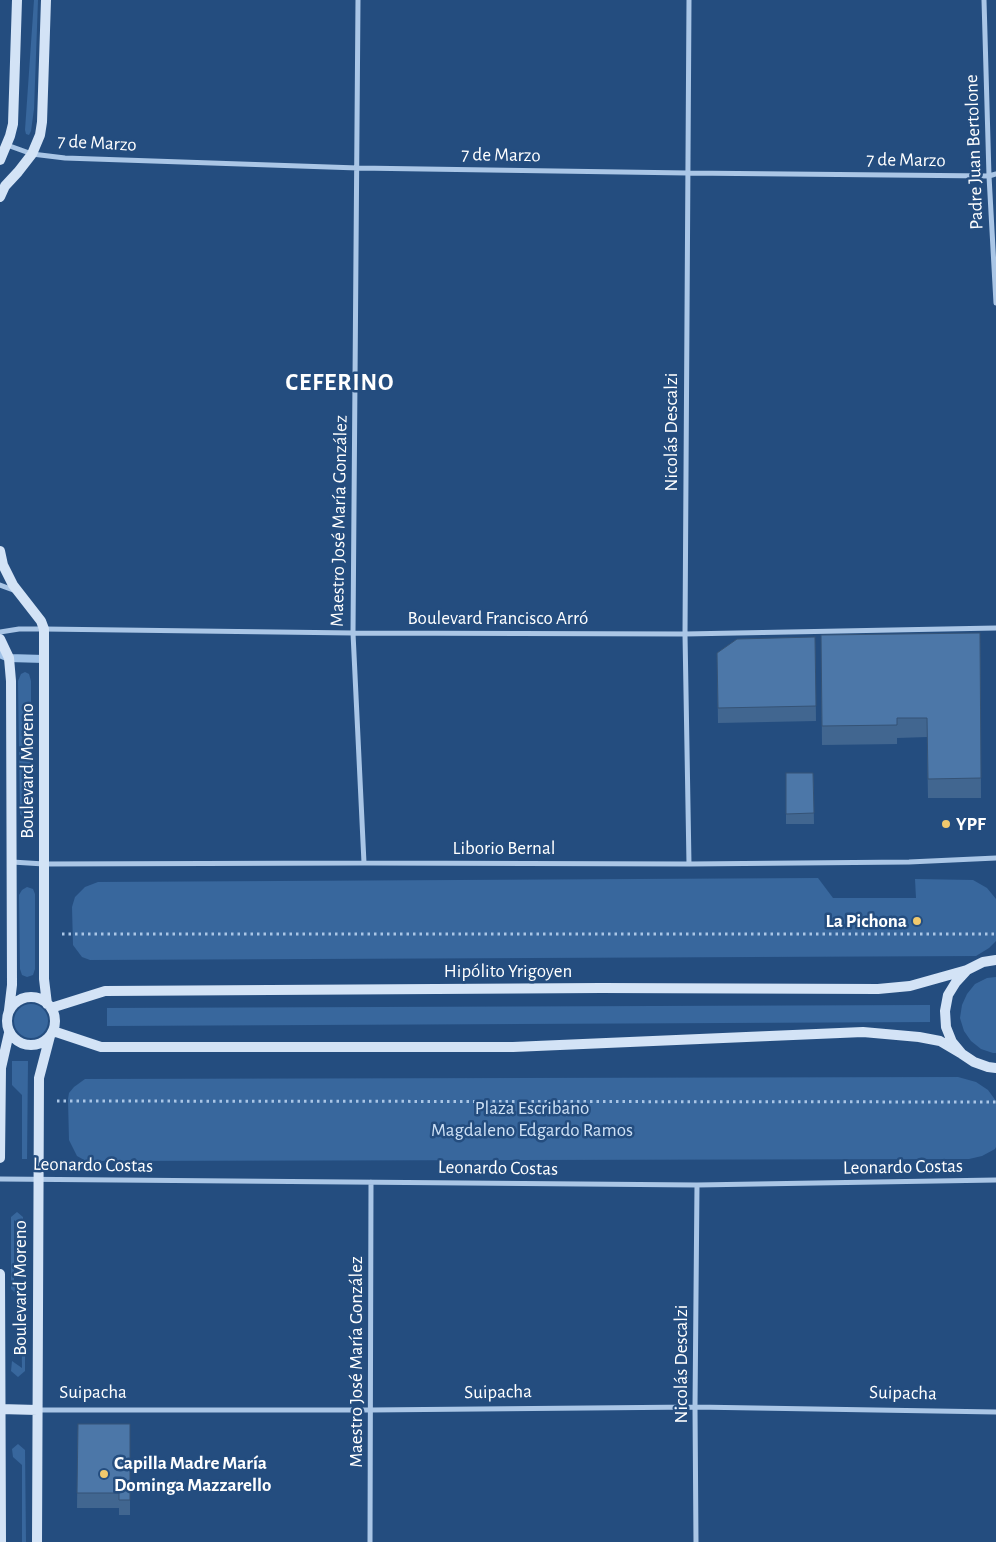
<!DOCTYPE html>
<html>
<head>
<meta charset="utf-8">
<style>
	body { margin:0 }
	canvas { display:block; background:#244d7f }
</style>
</head>
<body>
<canvas width="996" height="1542"></canvas>
<script>
const ctx = document.querySelector('canvas').getContext('2d');
ctx.lineJoin = 'round';
function fill(path, color) { ctx.fillStyle = color; ctx.fill(path, 'evenodd'); }
const toPath = rows => new Path2D(rows.map(r => 'M' + r).join(''));
function strokePath(path, color, width, dash) { ctx.strokeStyle = color; ctx.lineWidth = width; ctx.lineCap = dash ? 'butt' : 'round'; ctx.setLineDash(dash || []); ctx.stroke(path); }
function write(font, color, halo, rows, align = 'center') {
  ctx.font = font + ' "Alegreya Sans",sans-serif'; ctx.lineWidth = 5; ctx.setLineDash([]); ctx.textBaseline = 'middle'; ctx.strokeStyle = halo; ctx.fillStyle = color; for (const [text, x, y, turn = 0] of rows) {
    ctx.save(); ctx.translate(x, y); ctx.rotate((+turn || 0) * Math.PI / 180); ctx.textAlign = isNaN(turn) ? turn : align; if (halo) ctx.strokeText(text, 0, 0); ctx.fillText(text, 0, 0); ctx.restore();
  }
}
const green = toPath([
	[34,0,38,0,34,109,31,131,29,135,26,134,25,130],
	[25,672,29,674,31,681,31,815,28,818,24,819,20,814,18,681,21,674],
	[818,878,833,898,916,898,915,879,973,880,987,888,996,899,996,941,989,948,976,956,90,960,82,957,73,945,72,907,75,897,85,887,98,882],
	[27,887,33,889,35,894,35,969,33,975,27,977,22,975,20,969,19,895,22,890],
	[996,977,996,1053,993,1053,981,1049,971,1041,964,1031,960,1018,962,1005,967,994,975,984,987,978],
	'14 1021a17 17 0 1 1 34 0a17 17 0 1 1-34 0Z',
	[930,1005,930,1022,107,1026,107,1008],
	[12,1061,28,1061,27,1159,22,1159,22,1095,12,1085],
	[958,1077,976,1082,988,1090,996,1101,996,1147,995,1149,982,1156,969,1159,86,1161,77,1156,69,1140,68,1099,69,1093,74,1087,85,1079],
	[17,1212,23,1217,23,1228,14,1220,14,1285,25,1295,25,1371,18,1377,11,1371,12,1361,22,1368,21,1298,11,1289,11,1217],
	[18,1444,25,1450,26,1542,22,1542,22,1465,13,1457,12,1449]
]);
const stream = toPath([
	[0,654,9,658,44,659]
]);
const path = toPath([
	[62,934,996,934],
	[57,1101,996,1102]
]);
const street = toPath([
	[358,0,353,633,364,863],
	[689,0,685,634,689,864],
	[984,0,989,176,996,303],
	[7,145,32,154,65,158,358,168,687,173,989,176,996,174],
	[0,585,16,591],
	[0,632,19,629,44,629,353,633,685,634,996,628],
	[12,862,44,864,364,863,689,864,909,862,996,858],
	[0,1179,697,1185,996,1180],
	[37,1410,371,1410,695,1407,996,1412],
	[370,1542,371,1182],
	[696,1542,695,1407,697,1185]
]);
const secondary = toPath([
	[0,160,10,136,13,124,17,0],
	[0,197,5,186,18,172,32,154,40,135,42,122,46,0],
	[0,551,3,565,13,585,41,621,44,629,44,979,47,1004],
	[0,639,9,658,11,681,12,985,9,1010],
	[996,960,983,962,967,970,956,982,948,995,945,1011,946,1027,952,1042,962,1054,974,1062,988,1067,996,1068],
	'7 1021a24 24 0 1 1 48 0a24 24 0 1 1-48 0Z',
	[51,1008,105,991,601,988,878,989,910,986,967,970],
	[53,1031,101,1047,513,1047,863,1032,919,1037,940,1041,962,1054],
	[0,1158,1,1068,9,1033],
	[0,1274,1,1542],
	[0,1409,37,1410],
	[37,1542,39,1078,50,1036]
]);
const wall = toPath([
	[980,633,981,798,928,798,927,737,897,738,897,744,822,745,821,635],
	[815,637,816,721,718,723,717,653],
	[786,773,813,773,814,824,786,824],
	[78,1424,130,1424,130,1515,119,1515,119,1508,77,1508]
]);
const building = toPath([
	[980,633,981,778,928,779,927,718,897,718,897,725,822,726,821,635,980,633],
	[815,637,816,706,718,708,717,653,737,639,815,637],
	[786,773,813,773,814,813,786,814,786,773],
	[78,1424,130,1424,130,1500,119,1500,119,1493,77,1493,78,1424]
]);
const markers = [
	[946,824,5,"#f1c96d"],
	[917,921,5,"#f1c96d"],
	[104,1474,5,"#f1c96d"]
];
const streetNames = [
	["7 de Marzo",97,143,3],
	["Padre Juan Bertolone",974,152,-92],
	["7 de Marzo",501,155,1],
	["7 de Marzo",906,160,1],
	["Nicolás Descalzi",671,432,-90],
	["Maestro José María González",339,521,-89],
	["Boulevard Francisco Arró",498,618],
	["Boulevard Moreno",27,771,-90],
	["Liborio Bernal",504,848],
	["Hipólito Yrigoyen",508,971],
	["Leonardo Costas",93,1165,1],
	["Leonardo Costas",903,1167,-1],
	["Leonardo Costas",498,1168,1],
	["Boulevard Moreno",20,1288,-90],
	["Maestro José María González",356,1362,-90],
	["Nicolás Descalzi",681,1364,-90],
	["Suipacha",93,1392],
	["Suipacha",498,1392,-1],
	["Suipacha",903,1393,1]
];
const poiNames = [
	["YPF",956,824],
	["La Pichona",907,921,"right"],
	["Capilla Madre María",114,1463],
	["Dominga Mazzarello",114,1485]
];
const parkNames = [
	["Plaza Escribano",532,1108],
	["Magdaleno Edgardo Ramos",532,1130]
];
const districtNames = [
	["CEFERINO",340,383]
];
fill(green, '#38679d');
strokePath(stream, '#9ec1e7', 8);
strokePath(path, '#aac6e6', 3, [2.5, 4]);
strokePath(street, '#aac6e6', 5);
strokePath(secondary, '#d3e3f6', 10);
fill(wall, '#416690');
fill(building, '#4c77a8');
strokePath(building, '#355376', 1);
for (const [x, y, r, color] of markers) { const dot = new Path2D(); dot.arc(x, y, r, 0, 2 * Math.PI); ctx.fillStyle = color; ctx.fill(dot); strokePath(dot, '#244d7f', 2); }
write('19px', '#fff', '#244d7f', streetNames);
write('bold 19px', '#fff', '#244d7f', poiNames, 'left');
write('19px', '#cde0f5', '#244d7f', parkNames);
ctx.letterSpacing = '1px';
write('bold 24px', '#fff', '#244d7f', districtNames);
ctx.letterSpacing = '0px';
</script>
</body>
</html>
